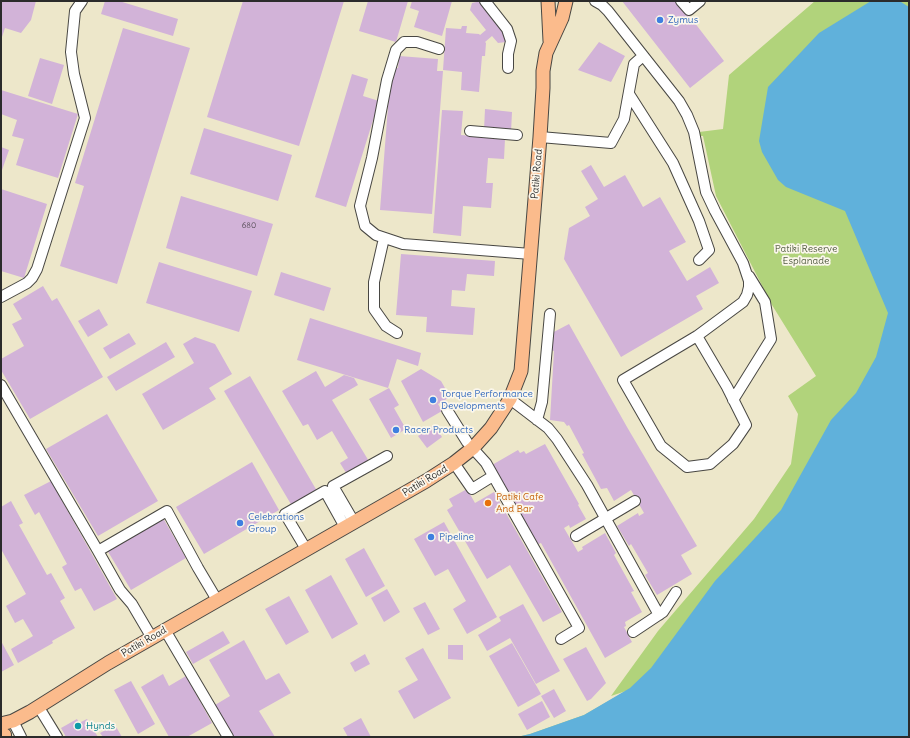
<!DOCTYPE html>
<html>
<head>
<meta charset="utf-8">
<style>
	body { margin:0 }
	#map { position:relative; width:910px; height:738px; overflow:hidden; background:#ede7ca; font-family:Delius,sans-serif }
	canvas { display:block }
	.frame { position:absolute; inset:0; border:2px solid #2b2b2b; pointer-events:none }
</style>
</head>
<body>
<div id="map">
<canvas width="910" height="738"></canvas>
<div class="frame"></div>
</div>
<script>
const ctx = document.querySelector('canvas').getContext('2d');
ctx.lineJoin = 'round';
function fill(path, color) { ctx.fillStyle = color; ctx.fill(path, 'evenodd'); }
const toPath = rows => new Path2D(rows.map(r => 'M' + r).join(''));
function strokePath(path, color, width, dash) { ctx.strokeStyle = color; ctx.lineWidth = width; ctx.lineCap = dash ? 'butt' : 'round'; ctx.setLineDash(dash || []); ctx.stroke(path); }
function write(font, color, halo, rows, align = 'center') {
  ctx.font = font + ' Delius,sans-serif'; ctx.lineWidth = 3.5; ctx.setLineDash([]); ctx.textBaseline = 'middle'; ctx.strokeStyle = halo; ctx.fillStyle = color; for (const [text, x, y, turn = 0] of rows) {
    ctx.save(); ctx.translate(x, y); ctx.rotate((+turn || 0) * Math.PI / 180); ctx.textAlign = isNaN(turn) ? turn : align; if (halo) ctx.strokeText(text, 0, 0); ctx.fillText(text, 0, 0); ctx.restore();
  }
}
const green = toPath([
	[815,1,909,1,909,737,517,737,530,734,584,715,626,691,611,696,658,631,754,519,791,464,798,414,788,396,816,376,772,305,716,196,703,136,700,136,699,132,723,129,729,75]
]);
const water = toPath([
	[871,1,901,2,909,7,909,737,517,737,530,734,584,715,630,688,651,668,715,581,781,510,831,420,856,393,876,357,888,313,845,211,786,187,778,180,762,152,759,141,768,87,819,33]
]);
const building = toPath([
	[1,1,36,1,31,20,21,33,5,28,1,40],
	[105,1,119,1,178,19,173,36,101,14],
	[243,1,344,1,299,146,207,117],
	[368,1,408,1,396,42,359,31],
	[412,1,452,1,442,36,414,27,419,11,410,8],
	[481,1,509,34,506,42,498,43,492,36,485,42,486,43,485,56,482,56,479,92,461,90,462,72,443,70,446,28,461,29,462,26,467,26,466,33,479,34,480,35,486,30,470,10,472,3],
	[622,1,678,1,724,61,690,88],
	[123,28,190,48,117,284,60,266,84,186,75,183],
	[599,42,625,56,611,82,578,70],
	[399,56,438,59,437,71,443,71,432,214,380,210,391,68,398,68],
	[40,58,64,65,52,104,28,96],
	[352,74,368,79,363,96,379,101,346,207,315,197],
	[1,90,78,114,58,178,16,165,24,139,12,136,17,120,1,114],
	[485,109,512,112,511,132,484,130],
	[442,110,463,111,461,135,505,139,504,159,488,158,486,183,493,183,491,208,463,206,461,236,433,233],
	[204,128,292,155,278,201,190,174],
	[1,147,9,150,1,173],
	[591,165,604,187,625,175,643,207,660,197,686,242,669,251,687,281,710,267,719,283,696,296,703,309,621,357,564,259,569,228,590,216,585,207,598,199,581,171],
	[1,189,47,204,24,278,1,271],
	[181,196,273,224,257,276,166,248],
	[401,254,495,261,494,276,467,274,465,291,452,290,451,306,475,308,473,335,426,332,427,317,396,315],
	[159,262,252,291,239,332,146,303],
	[281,272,331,288,324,311,274,295],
	[43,286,52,301,57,298,103,377,30,419,1,370,1,359,24,346,12,324,22,319,13,304],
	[99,309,108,325,88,337,78,321],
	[310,318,421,353,418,366,397,359,388,388,297,360],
	[569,324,627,427,697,546,681,555,692,574,657,595,645,575,648,573,631,544,629,546,617,526,638,513,639,516,644,513,631,490,614,501,607,488,601,489,582,454,584,453,569,425,567,426,564,422,550,420,554,351,551,350,550,334],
	[129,333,136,344,110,359,103,348],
	[195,337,215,344,232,374,209,388,216,399,163,430,142,394,194,363,183,344],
	[166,342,175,357,116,391,107,377],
	[421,369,441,381,450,397,438,404,442,411,423,422,401,381],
	[316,371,325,387,344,375,354,378,358,385,332,400,370,463,348,476,340,463,348,458,332,431,317,440,308,424,303,426,282,391],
	[250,376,317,491,292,506,224,391],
	[389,388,399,405,394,408,406,429,391,438,369,399],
	[107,414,158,501,98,536,46,449],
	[434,425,442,437,427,448,418,436],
	[545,444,579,504,578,505,586,519,570,528,569,525,564,528,578,552,583,549,582,547,605,533,616,553,614,555,634,591,631,592,642,612,625,622,626,626,624,627,632,642,605,658,541,543,538,544,492,465,518,450,520,453,524,451,526,454],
	[252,462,279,510,204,554,176,507],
	[51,481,117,599,94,611,81,588,75,591,62,567,67,564,39,512,35,515,24,495],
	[467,489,475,503,494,492,562,612,543,622,510,565,487,579,447,510,453,506,449,499],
	[11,501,23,523,19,525,47,575,51,573,65,598,60,601,75,628,52,641,53,643,18,663,11,649,33,636,23,619,15,623,6,606,26,594,1,549,1,507],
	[163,518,186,558,131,590,107,550],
	[444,522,497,617,467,634,453,609,466,601,448,569,435,576,414,539],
	[364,548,385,586,366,597,345,559],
	[331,575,358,624,332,639,305,590],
	[387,589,400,612,384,622,371,598],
	[289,596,309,632,286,645,265,609],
	[425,602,440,629,428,635,413,608],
	[523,604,560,671,536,684,510,638,487,651,478,635,501,621,499,617],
	[223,631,230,643,193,664,186,652],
	[244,640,266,680,279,673,291,693,259,711,275,737,234,737,215,705,230,696,209,660],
	[1,641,14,665,1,672],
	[512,643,541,694,518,707,489,656],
	[448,645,463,645,463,660,448,659],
	[586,647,606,683,591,699,587,701,563,659],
	[423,648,451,698,414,719,398,691,418,680,405,658],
	[365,654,370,664,355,672,350,663],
	[163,674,169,686,186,676,212,723,187,737,169,737,141,687],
	[131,681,155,724,138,734,114,690],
	[554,689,566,711,554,718,541,696],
	[542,701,550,717,527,730,518,714],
	[361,718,371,737,348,737,343,728],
	[77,719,79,723,87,719,98,737,66,737,61,728],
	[115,725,122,737,103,737,100,733]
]);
const minor = toPath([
	[485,1,507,29,511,41,508,54,508,68],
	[595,1,602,5,608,11,679,101,687,115,694,132,706,192,715,211,743,263,749,281,749,287,747,295,743,302,697,336,623,380,661,446,687,467,710,464,733,444,746,425,727,387,697,336],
	[681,1,689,10,700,1],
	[439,49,417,42,404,42,396,50,387,80,372,158,360,206,365,226,376,235,403,244,531,254],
	[629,94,673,163,699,221,709,250,699,260],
	[470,131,517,135],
	[540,137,611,143,624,119,634,64,643,56],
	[384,238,374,282,374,309,386,326,397,333],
	[1,297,27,283,32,278,37,269,85,118,74,74,71,52,75,11,82,1],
	[1,385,98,551],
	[510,399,548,428,557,439,587,485,659,615],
	[733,400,771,339,765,302,749,276],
	[447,410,467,442,486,463,579,628,561,639],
	[537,420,542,402,550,314],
	[454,463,472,489,493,476],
	[354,522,333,486,387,456],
	[576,536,635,501],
	[306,549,285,514,325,491,345,527],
	[165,630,228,737],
	[633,632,663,612,676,592],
	[152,638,132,604,120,590,98,551,167,511,198,568,217,600],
	[38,706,57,737],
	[13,721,21,737]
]);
const major = toPath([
	[548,1,550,41],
	[1,724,13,721,30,712,108,663,426,481,454,463,473,448,491,428,510,399,521,371,540,137,543,88,543,71,546,53,562,18,566,1]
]);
const highway = toPath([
	[1,737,4,735]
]);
const markers = [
	[660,20,4,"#3f7fe0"],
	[433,400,4,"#3f7fe0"],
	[396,430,4,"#3f7fe0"],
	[488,503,4,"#e8710a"],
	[240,523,4,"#3f7fe0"],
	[431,537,4,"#3f7fe0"],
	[78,726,4,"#0f9aa8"]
];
const numberNames = [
	["680",249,226]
];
const shopNames = [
	["Zymus",668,20],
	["Torque Performance",441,394],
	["Developments",441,406],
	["Racer Products",404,430],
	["Celebrations",248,517],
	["Group",248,529],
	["Pipeline",439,537]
];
const streetNames = [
	["Patiki Road",537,174,-85],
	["Patiki Road",425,481,-31],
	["Patiki Road",144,642,-30]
];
const parkNames = [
	["Patiki Reserve",806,249],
	["Esplanade",806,261]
];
const foodNames = [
	["Patiki Cafe",496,497],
	["And Bar",496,509]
];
const cultureNames = [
	["Hynds",86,726]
];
fill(green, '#b1d37b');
fill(water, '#60b1db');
fill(building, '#d2b3d8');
strokePath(minor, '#484743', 12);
strokePath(major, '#484743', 15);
strokePath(highway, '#484743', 16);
strokePath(minor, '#fff', 10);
strokePath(major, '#fbbb8c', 13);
strokePath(highway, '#fbbb8c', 14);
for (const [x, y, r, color] of markers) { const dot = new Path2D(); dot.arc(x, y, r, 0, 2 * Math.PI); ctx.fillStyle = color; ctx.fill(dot); strokePath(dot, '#fbf7ec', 1.5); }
write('8px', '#554d56', null, numberNames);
write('10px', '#366cbe', '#fbf7ec', shopNames, 'left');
write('10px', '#2b2b2b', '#fbf7ec', streetNames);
write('10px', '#535d43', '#fbf7ec', parkNames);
write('10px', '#c56008', '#fbf7ec', foodNames, 'left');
write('10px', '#0d838f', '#fbf7ec', cultureNames, 'left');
</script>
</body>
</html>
